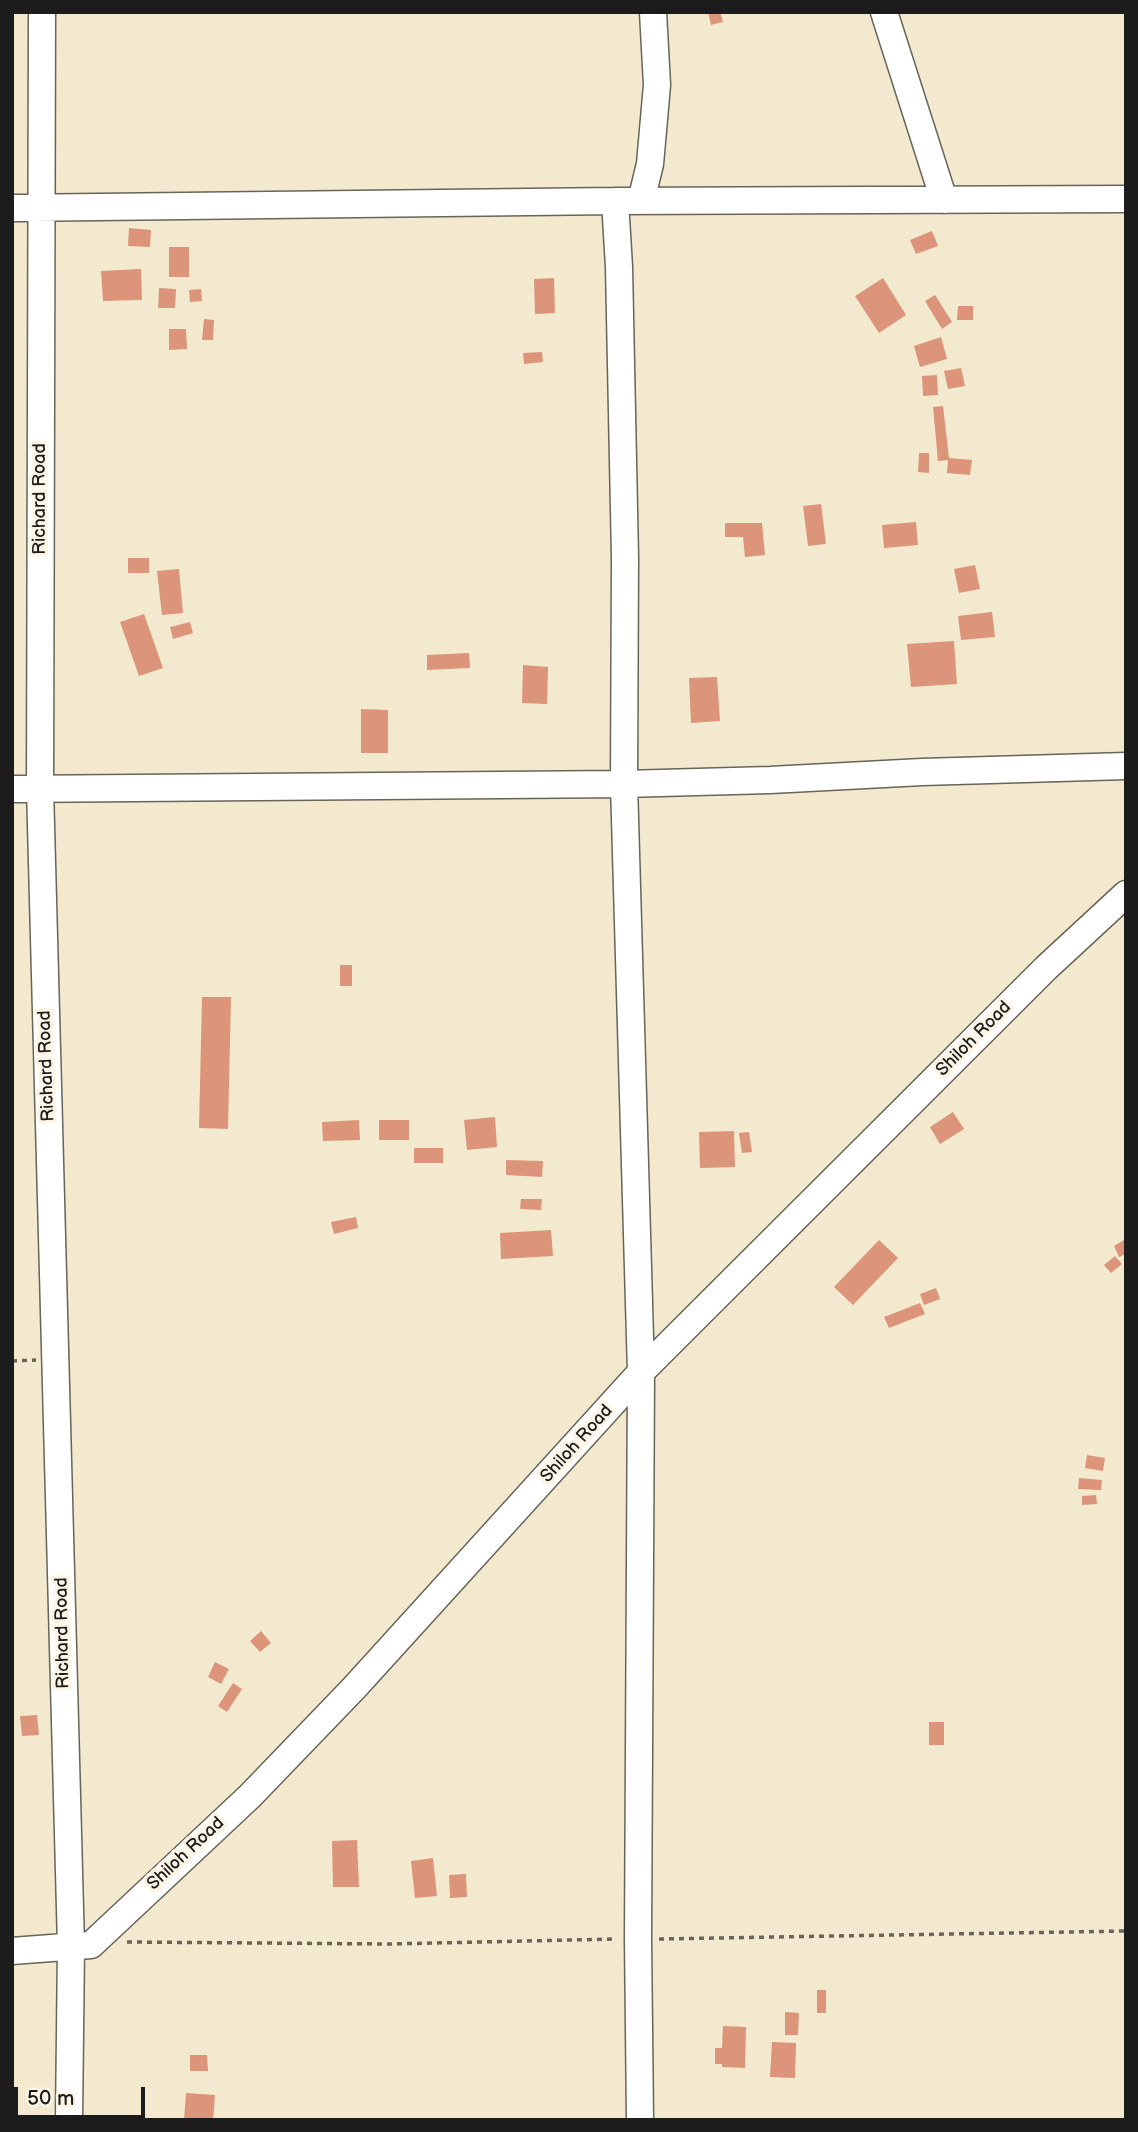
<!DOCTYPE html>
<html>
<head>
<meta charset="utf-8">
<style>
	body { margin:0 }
	#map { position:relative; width:1138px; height:2132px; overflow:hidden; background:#f2e9ce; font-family:"Balsamiq Sans",sans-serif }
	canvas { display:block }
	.frame { position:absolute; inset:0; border:14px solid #1c1c1c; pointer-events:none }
	.scale { position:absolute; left:14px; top:2087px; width:131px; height:32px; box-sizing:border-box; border:4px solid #1c1c1c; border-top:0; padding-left:9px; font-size:21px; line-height:24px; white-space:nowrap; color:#1c1c1c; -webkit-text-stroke:5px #fcf5e5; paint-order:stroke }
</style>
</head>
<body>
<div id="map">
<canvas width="1138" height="2132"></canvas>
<div class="frame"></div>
<div class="scale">50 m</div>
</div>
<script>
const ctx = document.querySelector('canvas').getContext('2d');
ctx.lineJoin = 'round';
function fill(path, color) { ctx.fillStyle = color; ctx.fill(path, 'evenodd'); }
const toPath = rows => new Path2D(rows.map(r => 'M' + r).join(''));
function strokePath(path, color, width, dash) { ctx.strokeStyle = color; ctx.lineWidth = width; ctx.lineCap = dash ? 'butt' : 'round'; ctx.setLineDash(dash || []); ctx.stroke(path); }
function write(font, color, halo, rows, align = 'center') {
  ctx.font = font + ' "Balsamiq Sans",sans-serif'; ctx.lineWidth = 7; ctx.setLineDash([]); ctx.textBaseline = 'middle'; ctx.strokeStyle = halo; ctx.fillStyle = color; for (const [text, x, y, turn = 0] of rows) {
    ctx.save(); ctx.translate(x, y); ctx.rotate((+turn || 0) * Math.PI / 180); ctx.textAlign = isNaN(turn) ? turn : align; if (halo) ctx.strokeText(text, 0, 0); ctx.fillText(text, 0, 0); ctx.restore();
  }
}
const building = toPath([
	[708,12,720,12,723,22,711,25],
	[129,228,151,230,150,247,128,246],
	[932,231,938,246,916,254,910,240],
	[169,247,189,247,189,277,169,277],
	[141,269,142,300,103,301,101,271],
	[554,278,555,313,535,314,534,279],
	[883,278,906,315,879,333,855,296],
	[159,288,176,289,175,308,158,308],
	[201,289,202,301,190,302,189,290],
	[935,295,952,322,942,329,925,301],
	[958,306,973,306,973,320,957,320],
	[204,319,214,320,213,340,202,340],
	[169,329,186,329,187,349,169,350],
	[941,337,947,359,920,367,914,346],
	[542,352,543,362,524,364,523,353],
	[961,368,965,386,948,389,944,371],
	[937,375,938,395,923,396,922,376],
	[943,406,949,458,972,460,970,475,947,473,948,460,938,461,933,407],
	[919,453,929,453,929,473,918,472],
	[821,504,826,544,808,546,803,506],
	[916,522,918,545,884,548,882,525],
	[725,523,762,523,765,555,745,557,743,537,725,537],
	[128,558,149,558,149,573,128,573],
	[975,565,980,589,959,593,954,569],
	[179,569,183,613,162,615,157,571],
	[992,612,995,637,961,640,958,616],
	[144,614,163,668,139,676,120,622],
	[190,622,193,633,173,639,170,627],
	[954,641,957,684,911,687,907,644],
	[469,653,470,668,427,670,427,655],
	[523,665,548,667,547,704,522,703],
	[717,677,720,721,691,723,689,678],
	[361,709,388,710,388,753,361,753],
	[340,965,352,965,352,986,340,986],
	[202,997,231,997,228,1129,199,1128],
	[953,1112,964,1129,940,1144,930,1127],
	[495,1117,497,1147,467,1150,464,1120],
	[359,1120,360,1140,323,1141,322,1122],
	[379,1120,409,1120,409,1140,379,1140],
	[734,1131,735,1167,700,1168,699,1132],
	[749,1132,752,1152,742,1153,739,1133],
	[414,1148,443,1148,443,1163,414,1163],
	[506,1160,543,1161,542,1177,506,1175],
	[521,1199,542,1199,541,1210,520,1209],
	[356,1217,358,1228,334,1234,331,1222],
	[551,1230,553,1256,501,1259,500,1233],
	[879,1240,898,1258,853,1305,834,1287],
	[1124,1240,1126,1254,1119,1257,1114,1246],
	[1115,1256,1122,1264,1111,1273,1104,1265],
	[936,1288,940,1299,924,1305,920,1294],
	[920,1303,925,1314,889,1328,884,1317],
	[1087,1455,1105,1458,1103,1471,1085,1468],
	[1079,1478,1102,1480,1101,1490,1078,1489],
	[1096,1495,1097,1504,1082,1505,1082,1496],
	[261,1631,271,1643,260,1652,250,1641],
	[215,1662,229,1669,221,1684,208,1677],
	[233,1683,242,1689,227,1712,218,1706],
	[37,1715,39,1735,22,1736,20,1716],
	[929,1722,944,1722,944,1745,929,1745],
	[357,1840,359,1887,333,1887,332,1841],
	[433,1858,437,1896,415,1898,411,1861],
	[466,1874,467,1897,450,1898,449,1875],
	[817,1990,826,1990,826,2013,817,2013],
	[785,2012,799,2013,798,2035,785,2035],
	[723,2026,746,2027,745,2068,722,2067,722,2064,715,2064,715,2048,722,2048],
	[772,2042,796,2043,795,2078,770,2077],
	[190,2055,207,2055,208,2071,190,2071],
	[186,2093,215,2095,213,2120,184,2120]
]);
const path = toPath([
	[12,1361,36,1360],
	[659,1939,1126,1931],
	[127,1942,390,1944,616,1939]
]);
const minor = toPath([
	[42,12,40,788,71,1946,69,2120],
	[884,12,944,200],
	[615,201,619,267,625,558,624,784,641,1372,638,1939,640,2120],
	[641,201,650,164,657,85,653,12],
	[12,208,615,201,1126,199],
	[12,789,624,784,770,780,922,772,1126,766],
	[12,1951,91,1945,250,1796,354,1688,641,1372,1046,968,1126,894]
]);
const streetNames = [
	["Richard Road",40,499,-90],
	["Shiloh Road",974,1039,-45],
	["Richard Road",47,1066,-92],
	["Shiloh Road",577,1444,-48],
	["Richard Road",63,1633,-91],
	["Shiloh Road",186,1854,-43]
];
fill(building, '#dc957a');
strokePath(minor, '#67645a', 29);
strokePath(path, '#67645a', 3.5, [5, 5]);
strokePath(minor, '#fff', 26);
write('18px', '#1c1c1c', '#fcf5e5', streetNames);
</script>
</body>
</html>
